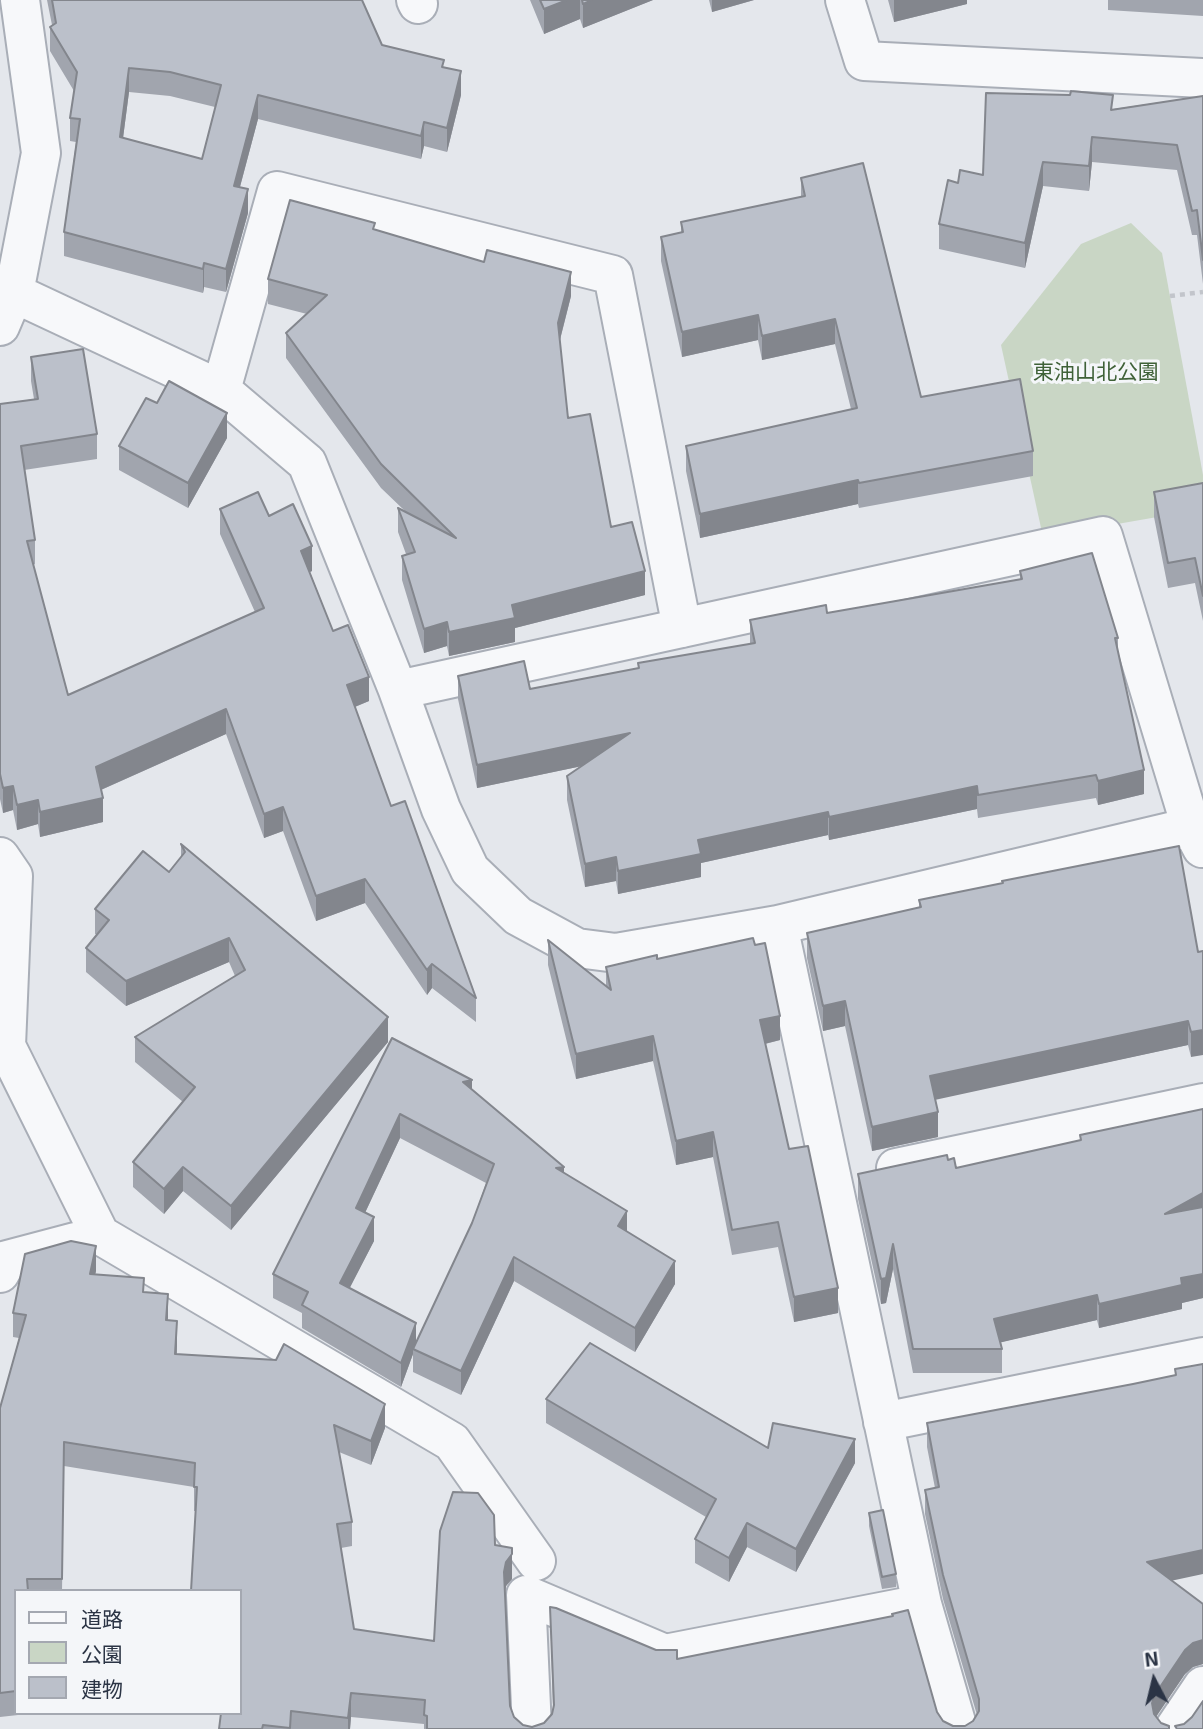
<!DOCTYPE html>
<html>
<head>
<meta charset="utf-8">
<style>
	body { margin:0 }
	#map { position:relative; width:1203px; height:1729px; overflow:hidden; background:#e4e7ec; font-family:"Exo 2","Noto Sans JP",sans-serif }
	canvas { display:block }
	.legend { position:absolute; left:14px; top:1589px; width:228px; height:126px; box-sizing:border-box; background:#f4f6f9; border:2px solid #a4a8b1; margin:0; padding:9px 12px; list-style:none; font-size:21px; color:#2b3445 }
	.legend li { display:flex; align-items:center; gap:14px; height:35px }
	.legend b { width:35px; border:2px solid #a4a8b1 }
	.north { position:absolute; left:1119px; top:1645px; width:70px; height:70px; -webkit-text-stroke:5px #f4f6f9; paint-order:stroke; rotate:353deg; font-size:19px; font-weight:700; line-height:28px; text-align:center; color:#2b3445 }
	.north::after { content:''; display:block; margin:auto; width:24px; height:32px; background:#2b3445; clip-path:polygon(50% 0,100% 100%,50% 72%,0 100%) }
</style>
</head>
<body>
<div id="map">
<canvas width="1203" height="1729"></canvas>
<ul class="legend">
<li><b style="height:9px;background:#f7f8fa"></b>道路</li>
<li><b style="height:19px;background:#c9d6c5"></b>公園</li>
<li><b style="height:19px;background:#bbc0ca"></b>建物</li>
</ul>
<div class="north">N</div>
</div>
<script>
const ctx = document.querySelector('canvas').getContext('2d');
ctx.lineJoin = 'round';
function fill(path, color) { ctx.fillStyle = color; ctx.fill(path, 'evenodd'); }
const toPath = rows => new Path2D(rows.map(r => 'M' + r).join(''));
function strokePath(path, color, width, dash) { ctx.strokeStyle = color; ctx.lineWidth = width; ctx.lineCap = dash ? 'butt' : 'round'; ctx.setLineDash(dash || []); ctx.stroke(path); }
function write(font, color, halo, rows, align = 'center') {
  ctx.font = font + ' "Exo 2","Noto Sans JP",sans-serif'; ctx.lineWidth = 6; ctx.setLineDash([]); ctx.textBaseline = 'middle'; ctx.strokeStyle = halo; ctx.fillStyle = color; for (const [text, x, y, turn = 0] of rows) {
    ctx.save(); ctx.translate(x, y); ctx.rotate((+turn || 0) * Math.PI / 180); ctx.textAlign = isNaN(turn) ? turn : align; if (halo) ctx.strokeText(text, 0, 0); ctx.fillText(text, 0, 0); ctx.restore();
  }
}
const green = toPath([
	[1131,223,1162,253,1203,475,1203,509,1043,537,1001,345,1081,244]
]);
const path = toPath([
	[1170,296,1203,292]
]);
const minor = toPath([
	[20,0,41,153,14,293,221,390,307,463,398,690,441,809,470,870,518,916,577,948,616,953,778,925,922,1604,665,1654,526,1595,532,1729],
	[416,0,418,4],
	[845,0,864,61,1203,78],
	[0,326,14,293],
	[221,390,277,191,613,275,682,628],
	[398,690,1103,536,1191,827,1203,825],
	[0,857,13,876,6,1046,100,1235,452,1442,536,1561],
	[778,925,1191,827,1202,848],
	[896,1168,1203,1103],
	[0,1273,7,1260,75,1242],
	[883,1422,1203,1357],
	[922,1604,958,1729],
	[1174,1729,1203,1686]
]);
const wall = toPath([
	[47,0,362,0,382,45,444,67,461,95,447,152,424,146,421,159,258,119,240,187,248,213,226,292,204,287,203,293,64,256,64,232,76,142,70,141,70,118,74,91,50,51,50,27,52,25],
	[129,92,170,96,215,107,202,159,123,138],
	[530,0,653,0,583,28,580,19,544,34],
	[709,0,754,0,712,12],
	[888,0,967,0,967,4,894,22],
	[1108,0,1203,0,1203,16,1108,10],
	[1070,95,1113,109,1203,96,1203,284,1197,235,1192,235,1177,170,1092,162,1089,191,1043,186,1025,268,939,249,939,224,958,183,983,175],
	[801,178,921,397,1033,451,1033,476,859,508,858,504,700,538,686,471,686,446,851,409,835,344,762,360,758,340,682,357,661,261,661,237,681,232,681,222,801,197],
	[375,230,571,296,560,340,568,418,611,527,645,595,515,628,515,642,449,656,447,646,424,653,402,580,402,556,406,554,398,532,398,508,405,511,381,488,286,358,286,333,307,314,268,304,268,279],
	[31,357,97,434,97,459,24,470,35,540,35,564,33,565,68,695,255,612,220,534,220,509,269,516,312,571,310,572,333,631,369,701,355,707,391,806,476,998,476,1022,432,988,427,995,365,903,316,921,283,831,264,838,226,734,101,790,103,822,40,837,38,824,17,830,13,810,3,813,0,799,0,404,34,399,31,381],
	[227,438,188,508,119,470,119,446],
	[1203,483,1203,621,1195,583,1168,588,1154,517,1154,492],
	[1020,571,1118,638,1118,653,1144,794,1098,805,1096,798,978,818,977,809,829,840,828,835,701,863,701,877,618,894,616,881,585,887,567,800,567,776,582,766,477,788,458,699,458,676,530,689,638,668,638,663,750,644,750,620,827,613,1020,579],
	[181,844,388,1042,231,1230,183,1191,164,1214,133,1187,133,1162,183,1102,135,1062,135,1037,235,976,229,962,126,1006,86,972,86,948,97,935,95,934,95,909,169,872,181,857],
	[919,900,1198,952,1191,1057,1188,1045,935,1099,938,1137,872,1151,845,1026,823,1031,807,958,807,933,919,908],
	[548,940,606,986,606,967,657,959,780,1040,765,1044,789,1149,838,1313,794,1322,778,1247,732,1255,713,1157,676,1165,653,1061,576,1079,548,965],
	[392,1038,472,1089,627,1231,675,1284,635,1352,514,1281,461,1395,413,1372,413,1354,401,1387,302,1328,302,1313,273,1298,273,1274],
	[400,1138,486,1183,472,1223,416,1343,349,1288,374,1241,365,1213],
	[1203,1109,1203,1298,1182,1303,1182,1309,1099,1328,1097,1320,1001,1342,1002,1349,1002,1373,913,1373,893,1269,886,1303,881,1304,858,1199,858,1174,948,1160,956,1168,1080,1140,1080,1135],
	[96,1271,95,1274,144,1292,168,1320,177,1345,177,1354,385,1428,371,1465,339,1452,352,1522,352,1546,341,1548,354,1629,434,1641,495,1545,512,1579,506,1586,505,1592,510,1706,514,1717,523,1725,532,1727,544,1723,552,1714,553,1709,550,1607,677,1659,937,1712,943,1721,953,1726,965,1726,973,1721,977,1715,943,1599,925,1514,925,1490,935,1488,927,1447,927,1423,1133,1384,1175,1375,1175,1369,1203,1364,1172,1581,1203,1604,1203,1664,1193,1667,1185,1674,1156,1716,1161,1723,1169,1729,424,1729,424,1724,351,1717,350,1729,219,1729,240,1713,196,1511,194,1511,194,1487,64,1466,62,1591,16,1591,16,1713,36,1713,0,1717,0,1408,19,1338,13,1337,13,1313],
	[546,1399,768,1448,855,1463,796,1572,747,1547,729,1582,695,1563,695,1539,706,1517,546,1423],
	[869,1513,896,1574,896,1587,882,1589,869,1526]
]);
const shadedWall = toPath([
	[567,0,580,0,580,19,544,34,544,9],
	[592,0,653,0,583,28,583,4],
	[712,0,754,0,712,12],
	[894,0,967,0,967,4,894,22],
	[129,68,129,92,120,161,120,137],
	[461,71,461,95,447,152,447,128],
	[258,95,258,119,234,209,234,186],
	[424,122,424,146,421,159,421,136],
	[1092,137,1092,162,1089,191,1089,166],
	[1043,162,1043,186,1025,268,1025,243],
	[248,189,248,213,226,292,226,269],
	[204,263,204,287,203,293,203,269],
	[571,272,571,296,558,347,558,323],
	[758,315,758,340,682,357,682,332],
	[835,319,835,344,762,360,762,336],
	[227,413,227,438,188,508,188,483],
	[858,480,858,504,700,538,700,514],
	[312,546,312,571,301,576,301,551],
	[645,571,645,595,515,628,515,642,449,656,449,632,512,605],
	[447,622,447,646,424,653,424,629],
	[369,677,369,701,347,710,347,685],
	[226,709,226,734,96,792,96,767],
	[630,733,630,756,477,788,477,765],
	[1144,770,1144,794,1098,805,1098,781],
	[13,786,13,810,3,813,3,788],
	[977,786,977,809,829,840,829,817],
	[103,798,103,822,40,837,40,812],
	[38,800,38,824,17,830,17,805],
	[283,807,283,831,264,838,264,814],
	[828,812,828,835,701,863,701,877,618,894,618,871,698,840],
	[616,857,616,881,585,887,585,864],
	[365,879,365,903,316,921,316,896],
	[229,938,229,962,126,1006,126,981],
	[432,964,432,988,427,995,427,970],
	[845,1001,845,1026,823,1031,823,1006],
	[780,1016,780,1040,760,1045,760,1020],
	[388,1017,388,1042,231,1230,231,1206],
	[1188,1021,1188,1045,930,1101,930,1076],
	[1203,1030,1203,1055,1191,1057,1191,1032],
	[653,1036,653,1061,576,1079,576,1054],
	[472,1080,472,1104,463,1082],
	[938,1112,938,1137,872,1151,872,1127],
	[400,1114,400,1138,356,1232,356,1208],
	[713,1132,713,1157,676,1165,676,1141],
	[183,1167,183,1191,164,1214,164,1189],
	[564,1167,564,1190,556,1168],
	[1203,1193,1203,1218,1165,1214],
	[627,1211,627,1235,618,1226],
	[374,1217,374,1241,340,1307,340,1283],
	[893,1244,893,1269,886,1303,881,1304,881,1279],
	[96,1246,96,1271,90,1298,90,1274],
	[514,1257,514,1281,461,1395,461,1371],
	[675,1261,675,1284,635,1352,635,1328],
	[1203,1274,1203,1298,1182,1303,1182,1309,1099,1328,1099,1304,1181,1278],
	[838,1288,838,1313,794,1322,794,1297],
	[168,1294,168,1318,166,1344,166,1320],
	[1097,1295,1097,1320,994,1344,994,1319],
	[177,1321,177,1345,175,1378,175,1354],
	[416,1323,416,1347,413,1349,413,1354,401,1387,401,1363],
	[385,1404,385,1428,371,1465,371,1441],
	[855,1439,855,1463,796,1572,796,1549],
	[747,1523,747,1547,729,1582,729,1558],
	[512,1548,512,1579,506,1586,504,1596,504,1572,506,1562],
	[1203,1550,1203,1574,1147,1586,1147,1562],
	[1203,1640,1203,1664,1193,1667,1185,1674,1156,1717,1152,1727,1152,1703,1156,1693,1185,1650,1193,1643],
	[351,1693,351,1717,350,1729,348,1729,348,1718]
]);
const building = toPath([
	[52,0,362,0,382,45,444,60,442,67,461,71,447,128,424,122,421,136,258,95,234,186,248,189,226,269,204,263,203,269,64,232,80,119,70,118,77,72,50,27,56,23,52,0],
	[129,68,170,72,221,85,202,159,120,137,129,68],
	[540,0,567,0,544,9,540,0],
	[582,0,592,0,583,4,582,0],
	[1071,91,1113,95,1111,110,1203,96,1203,260,1197,210,1192,211,1177,145,1092,137,1089,166,1043,162,1025,243,939,224,948,180,958,183,960,170,983,175,986,93,1070,95,1071,91],
	[863,163,921,397,1020,379,1033,451,859,483,858,480,700,514,686,446,857,408,835,319,762,336,758,315,682,332,661,237,683,232,681,222,805,196,801,178,863,163],
	[290,200,375,223,373,229,484,262,487,250,571,272,558,323,568,418,590,414,611,527,632,522,645,571,512,605,515,618,449,632,447,622,424,629,402,556,415,552,398,508,456,538,381,464,286,333,327,295,268,279,290,200],
	[83,349,97,434,21,446,35,540,27,541,68,695,264,608,220,509,258,492,269,516,293,504,312,546,301,551,333,631,348,625,369,677,347,685,391,806,405,801,476,998,432,964,427,970,365,879,316,896,283,807,264,814,226,709,96,767,103,798,40,812,38,800,17,805,13,786,3,788,0,774,0,404,38,399,31,357,83,349],
	[169,381,227,413,188,483,119,446,146,398,157,403,169,381],
	[1203,483,1203,596,1195,558,1168,563,1154,492,1203,483],
	[1092,553,1118,638,1115,638,1144,770,1098,781,1096,775,978,795,977,786,829,817,828,812,698,840,701,854,618,871,616,857,585,864,567,776,630,733,477,765,458,676,524,661,530,689,639,668,638,663,755,643,750,620,826,605,827,613,1022,579,1020,571,1092,553],
	[181,844,388,1017,231,1206,183,1167,164,1189,133,1162,195,1087,135,1037,245,970,229,938,126,981,86,948,109,920,95,909,143,851,169,872,185,852,181,844],
	[1179,846,1198,952,1203,951,1203,1030,1191,1032,1188,1021,930,1076,938,1112,872,1127,845,1001,823,1006,807,933,921,907,919,900,1003,883,1002,881,1179,846],
	[753,938,755,945,765,943,780,1016,760,1020,789,1149,808,1146,838,1288,794,1297,778,1222,732,1230,713,1132,676,1141,653,1036,576,1054,548,940,611,990,606,967,657,955,657,959,753,938],
	[392,1038,472,1080,463,1082,564,1167,556,1168,627,1211,618,1226,675,1261,635,1328,514,1257,461,1371,413,1349,472,1223,494,1164,400,1114,356,1208,374,1217,340,1283,416,1323,401,1363,302,1305,308,1292,273,1274,392,1038],
	[1203,1109,1203,1193,1165,1214,1203,1207,1203,1274,1181,1278,1182,1285,1099,1304,1097,1295,994,1319,1002,1349,913,1349,893,1244,886,1278,881,1279,858,1174,947,1155,948,1160,954,1158,956,1168,1081,1140,1080,1135,1203,1109],
	[71,1241,96,1246,90,1274,144,1278,143,1292,168,1294,166,1320,177,1321,175,1354,276,1360,284,1344,385,1404,371,1441,334,1425,352,1522,337,1524,354,1629,434,1641,440,1531,453,1492,478,1493,494,1515,495,1545,512,1548,512,1554,506,1562,504,1572,510,1706,514,1717,523,1725,532,1727,544,1723,552,1714,554,1705,550,1607,556,1608,656,1650,677,1650,677,1659,893,1616,892,1614,908,1610,937,1712,943,1721,953,1726,965,1726,973,1721,979,1711,979,1699,943,1575,925,1490,939,1487,927,1423,1133,1384,1176,1375,1175,1369,1203,1364,1203,1550,1147,1562,1203,1604,1203,1640,1193,1643,1185,1650,1156,1693,1152,1703,1154,1714,1161,1723,1169,1726,1169,1729,427,1729,427,1716,424,1715,425,1700,351,1693,348,1718,291,1711,290,1728,263,1725,262,1729,219,1729,221,1713,240,1713,240,1591,191,1591,197,1487,194,1487,195,1463,64,1442,62,1579,27,1579,28,1591,16,1591,16,1691,0,1693,0,1408,26,1315,13,1313,25,1254,71,1241],
	[590,1343,768,1448,773,1423,855,1439,796,1549,747,1523,729,1558,695,1539,716,1499,546,1399,590,1343],
	[883,1510,896,1574,882,1577,869,1513,883,1510],
	[1203,1701,1203,1729,1177,1729,1175,1726,1184,1724,1192,1717,1203,1701]
]);
const parkNames = [
	["東油山北公園",1096,372]
];
fill(green, '#c9d6c5');
strokePath(minor, '#a9aeb7', 42);
strokePath(path, '#c2c5cb', 4.5, [5, 5]);
strokePath(minor, '#f7f8fa', 38);
fill(wall, '#a1a5ae');
fill(shadedWall, '#83868d');
fill(building, '#bbc0ca');
strokePath(building, '#83868d', 2);
write('21px', '#3f6138', '#f4f6f9', parkNames);
</script>
</body>
</html>
